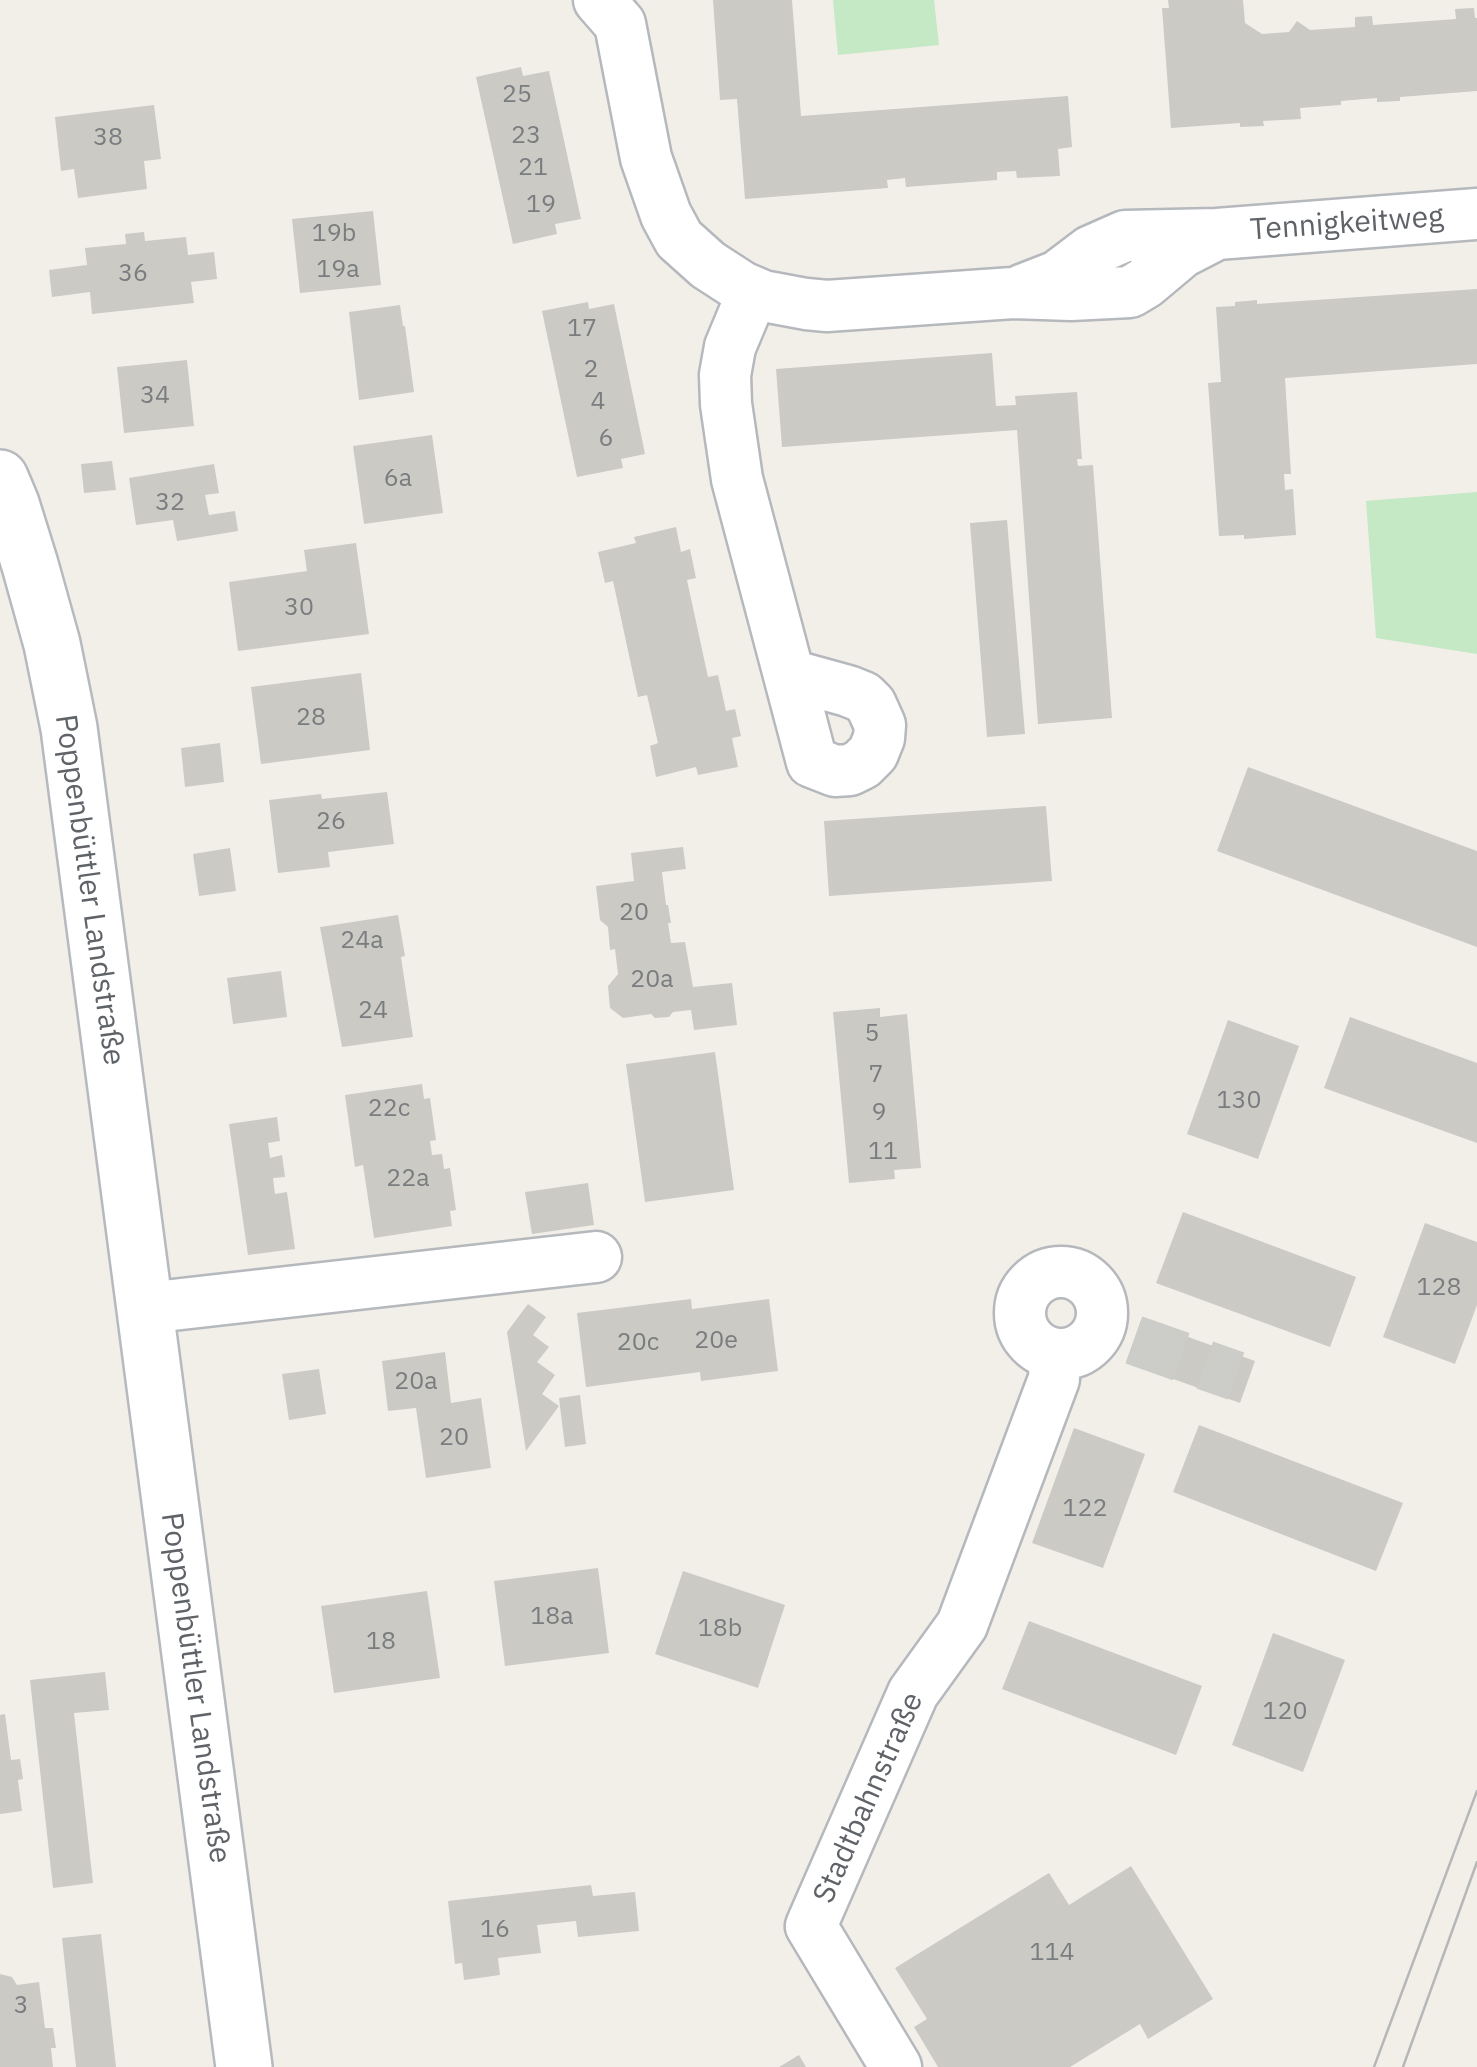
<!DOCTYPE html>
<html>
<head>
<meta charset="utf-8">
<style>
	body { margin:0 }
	canvas { display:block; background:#f1efe8 }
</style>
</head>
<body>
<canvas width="1477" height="2067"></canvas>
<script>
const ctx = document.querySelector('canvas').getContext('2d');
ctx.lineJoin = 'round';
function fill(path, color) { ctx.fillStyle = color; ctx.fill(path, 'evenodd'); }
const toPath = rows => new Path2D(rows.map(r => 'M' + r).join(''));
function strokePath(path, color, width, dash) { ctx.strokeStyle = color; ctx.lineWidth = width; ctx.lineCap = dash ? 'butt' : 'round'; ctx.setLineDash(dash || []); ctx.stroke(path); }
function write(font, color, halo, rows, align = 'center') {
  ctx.font = font + ' "IBM Plex Sans",sans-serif'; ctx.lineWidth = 9; ctx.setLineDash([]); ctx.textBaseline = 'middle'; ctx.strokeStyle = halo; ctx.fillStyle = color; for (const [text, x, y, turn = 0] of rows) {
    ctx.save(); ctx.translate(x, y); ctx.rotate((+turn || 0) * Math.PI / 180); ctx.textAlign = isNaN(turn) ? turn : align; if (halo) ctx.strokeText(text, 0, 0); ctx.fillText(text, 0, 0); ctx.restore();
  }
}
const green = toPath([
	[833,0,934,0,939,45,838,55],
	[1477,492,1477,654,1376,638,1366,501]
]);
const building = toPath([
	[713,0,792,0,801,116,1068,96,1072,147,1058,149,1060,176,1017,178,1016,171,997,172,997,180,906,187,905,178,887,180,888,188,745,199,737,99,720,100],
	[1168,0,1243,0,1245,23,1262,34,1289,32,1297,21,1310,30,1355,27,1355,17,1372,16,1373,25,1456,19,1455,9,1474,8,1475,18,1477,18,1477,91,1400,97,1400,101,1377,102,1377,98,1341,101,1341,105,1300,108,1301,119,1263,121,1264,126,1240,127,1240,123,1171,128,1162,8,1169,8],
	[521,67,523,76,549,71,581,219,555,224,557,234,513,244,476,77],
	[154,105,161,159,144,161,147,189,78,198,74,169,61,171,55,117],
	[373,211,381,285,300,293,292,219],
	[144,232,145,241,186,237,188,255,214,252,217,279,191,282,194,303,92,314,90,292,52,297,49,270,87,265,85,248,126,244,125,234],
	[1477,289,1477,364,1285,378,1291,474,1284,474,1285,490,1293,489,1296,535,1244,539,1244,535,1219,536,1208,383,1221,382,1216,307,1235,306,1235,302,1257,300,1257,304],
	[588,302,589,309,614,304,645,454,621,459,623,468,577,477,542,311],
	[400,305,403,326,405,326,414,392,359,400,349,312],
	[992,353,996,406,1016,405,1015,396,1077,392,1082,459,1077,459,1078,466,1093,465,1112,718,1038,724,1017,430,782,447,776,369],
	[187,360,194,426,124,433,117,367],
	[432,435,443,513,364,524,353,446],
	[112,461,116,490,84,493,81,464],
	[214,464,219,493,205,495,209,515,235,511,238,531,177,541,173,520,136,525,129,478],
	[1007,520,1025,734,987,737,970,523],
	[676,527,681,552,690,549,696,578,687,580,708,677,718,675,726,711,735,709,741,736,732,738,738,767,698,775,696,767,656,777,650,746,658,743,647,695,638,697,613,581,605,583,598,552,636,543,634,537],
	[356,543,369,634,238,651,229,582,307,571,304,550],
	[361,673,370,750,261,764,251,687],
	[220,743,224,782,185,787,181,748],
	[1248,767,1477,851,1477,947,1217,851],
	[387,792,394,844,328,852,330,867,278,873,269,800,321,794,322,799],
	[1046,806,1052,881,829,896,824,821],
	[683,847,686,869,662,872,666,905,668,905,671,923,668,923,671,943,685,942,693,987,732,983,737,1025,694,1030,691,1010,673,1012,669,1017,655,1018,651,1014,623,1018,610,1008,608,986,618,974,615,949,610,950,608,927,600,920,596,886,634,881,631,853],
	[230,848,236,891,199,896,193,854],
	[398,915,405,956,401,957,413,1037,342,1047,320,927],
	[281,971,287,1017,233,1024,227,978],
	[880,1008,880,1017,907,1014,921,1168,894,1170,895,1179,849,1183,833,1012],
	[1350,1017,1477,1063,1477,1143,1324,1088],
	[1228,1020,1299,1046,1258,1159,1187,1134],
	[715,1052,734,1190,645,1202,626,1064],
	[422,1084,424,1099,430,1098,436,1140,430,1141,432,1155,442,1154,444,1169,450,1168,456,1210,450,1211,452,1226,374,1238,363,1165,355,1167,345,1095],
	[277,1117,280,1141,268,1143,270,1158,282,1155,285,1177,273,1178,275,1194,287,1192,295,1249,248,1255,229,1124],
	[588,1183,594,1225,532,1234,525,1192],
	[1183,1212,1356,1277,1330,1347,1156,1283],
	[1425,1223,1477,1242,1477,1305,1455,1364,1383,1337],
	[691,1299,692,1309,769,1299,778,1371,701,1381,700,1372,586,1387,577,1313],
	[528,1304,546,1317,533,1335,549,1347,537,1362,555,1375,542,1394,559,1406,526,1451,507,1332],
	[1141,1320,1255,1361,1240,1403,1126,1362],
	[445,1352,451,1403,481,1398,491,1468,426,1478,416,1408,388,1411,382,1361],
	[319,1369,326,1414,289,1420,282,1374],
	[580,1395,586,1444,565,1447,559,1398],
	[1199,1425,1403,1503,1376,1571,1173,1492],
	[1074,1428,1145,1454,1103,1568,1032,1543],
	[598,1568,609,1653,505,1666,494,1581],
	[683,1571,785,1605,758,1688,655,1654],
	[427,1591,440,1678,334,1693,321,1606],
	[1029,1621,1202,1686,1176,1755,1002,1689],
	[1273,1633,1345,1660,1303,1772,1232,1745],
	[105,1672,109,1710,74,1713,93,1883,53,1888,30,1680],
	[5,1714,11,1760,20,1759,23,1779,18,1780,22,1811,0,1814,0,1715],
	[1131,1866,1213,1999,1148,2039,1140,2024,1070,2067,938,2067,914,2027,927,2019,895,1968,1049,1873,1069,1905],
	[591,1885,593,1896,635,1892,639,1931,578,1937,576,1921,537,1925,541,1953,498,1958,500,1975,464,1980,462,1963,455,1964,448,1901],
	[101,1934,116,2067,76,2067,62,1938],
	[0,1974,12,1977,17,1985,39,1982,45,2028,53,2028,56,2048,51,2048,53,2067,0,2067],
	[799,2055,806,2067,779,2067]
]);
const streetTunnel = toPath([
	[1134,1340,1236,1376]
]);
const street = toPath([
	[599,0,620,24,646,158,666,215,679,239,708,265,742,287,763,296,806,304,827,306,1013,293,1071,295,1130,292,1145,283,1182,252,1217,234],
	[1022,290,1058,276,1091,251,1125,236,1217,234,1477,214],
	[753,292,730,347,725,375,726,404,737,479,812,762,835,771,850,770,862,764,873,753,879,738,880,725,871,705,863,697,848,691,790,675],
	'1020 1313a41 41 0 1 1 82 0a41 41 0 1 1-82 0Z',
	[146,1308,596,1257],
	[896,2067,811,1926,913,1693,962,1625,1054,1379,1055,1354]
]);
const secondary = toPath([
	[0,478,11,504,30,565,52,644,69,728,244,2067]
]);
const tram = toPath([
	[1374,2067,1477,1791],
	[1403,2067,1477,1862]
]);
const numberNames = [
	["25",517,95],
	["23",526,136],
	["38",108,138],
	["21",533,168],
	["19",541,205],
	["19b",334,234],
	["19a",338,270],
	["36",133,274],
	["17",582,329],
	["2",591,370],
	["34",155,396],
	["4",598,402],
	["6",606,439],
	["6a",398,479],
	["32",170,503],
	["30",299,608],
	["28",311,718],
	["26",331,822],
	["20",634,913],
	["24a",362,941],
	["20a",652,980],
	["24",373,1011],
	["5",872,1034],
	["7",876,1075],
	["130",1239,1101],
	["22c",389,1109],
	["9",879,1113],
	["11",883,1152],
	["22a",408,1179],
	["128",1439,1288],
	["20e",716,1341],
	["20c",638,1343],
	["20a",416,1382],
	["20",454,1438],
	["122",1085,1509],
	["18a",552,1617],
	["18b",720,1629],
	["18",381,1642],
	["120",1285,1712],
	["16",495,1930],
	["114",1052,1953],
	["3",21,2006]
];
const streetNames = [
	["Tennigkeitweg",1347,224,-4],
	["Poppenbüttler Landstraße",89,890,82],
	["Poppenbüttler Landstraße",195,1688,82],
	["Stadtbahnstraße",869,1798,-66]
];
fill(green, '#c5e8c5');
fill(building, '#cccac5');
strokePath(streetTunnel, '#ccccc8', 50, [50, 25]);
strokePath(street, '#b5b8bc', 55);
strokePath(secondary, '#b6babf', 60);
strokePath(street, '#fff', 50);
strokePath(secondary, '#fff', 55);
strokePath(tram, '#b6b7b8', 2.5);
write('25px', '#7a7d7f', null, numberNames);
write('30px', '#5f6368', '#fff', streetNames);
</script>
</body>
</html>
